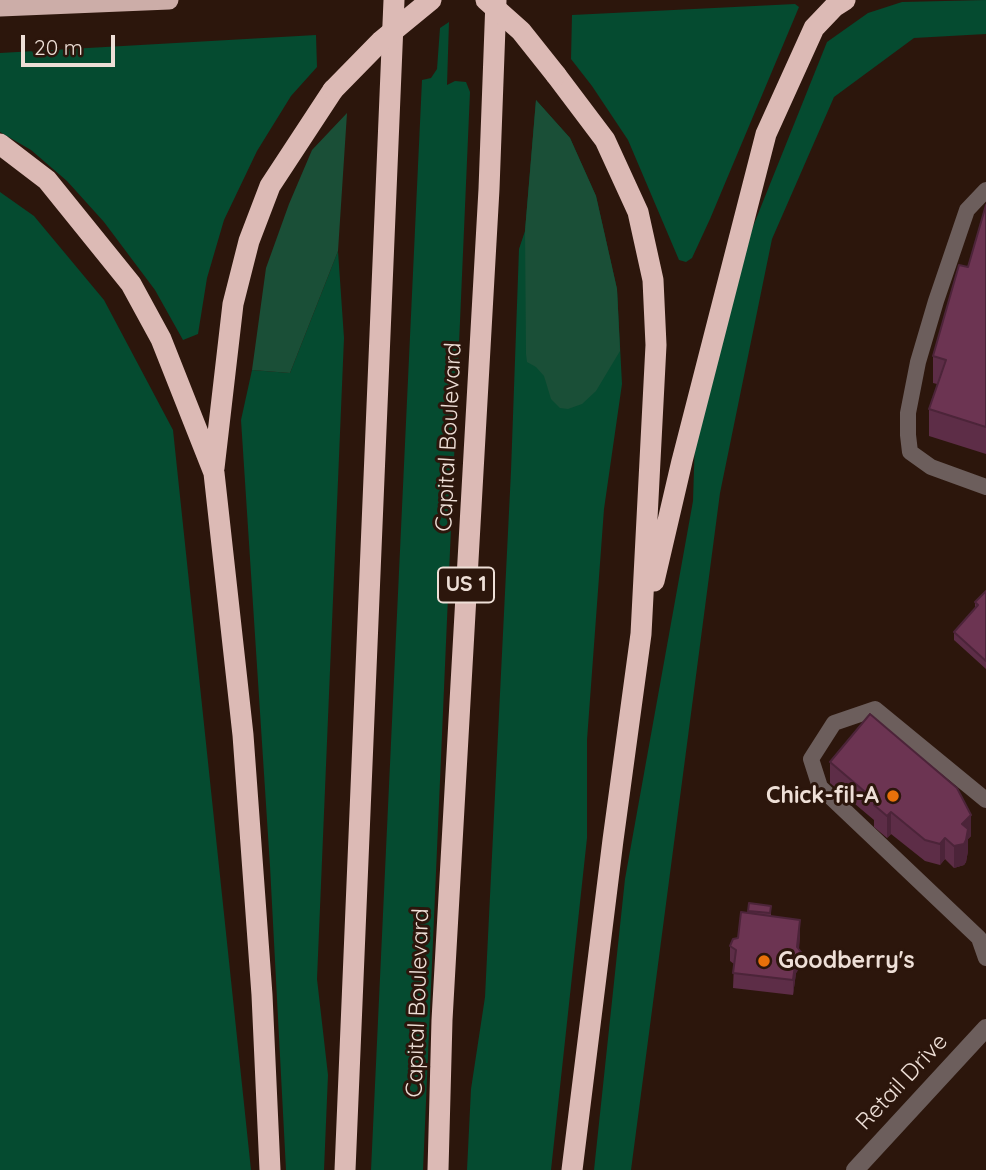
<!DOCTYPE html>
<html>
<head>
<meta charset="utf-8">
<style>
	body { margin:0 }
	#map { position:relative; width:986px; height:1170px; overflow:hidden; background:#2c160c; font-family:Quicksand,sans-serif }
	canvas { display:block }
	.scale { position:absolute; left:21px; top:35px; width:94px; height:32px; box-sizing:border-box; border:4px solid #eedfd7; border-top:0; padding-left:9px; font-size:21px; line-height:24px; white-space:nowrap; color:#eedfd7; -webkit-text-stroke:5px #2c160c; paint-order:stroke }
</style>
</head>
<body>
<div id="map">
<canvas width="986" height="1170"></canvas>
<div class="scale">20 m</div>
</div>
<script>
const ctx = document.querySelector('canvas').getContext('2d');
ctx.lineJoin = 'round';
function fill(path, color) { ctx.fillStyle = color; ctx.fill(path, 'evenodd'); }
const toPath = rows => new Path2D(rows.map(r => 'M' + r).join(''));
function strokePath(path, color, width, dash) { ctx.strokeStyle = color; ctx.lineWidth = width; ctx.lineCap = dash ? 'butt' : 'round'; ctx.setLineDash(dash || []); ctx.stroke(path); }
function write(font, color, halo, rows, align = 'center') {
  ctx.font = font + ' Quicksand,sans-serif'; ctx.lineWidth = 6; ctx.setLineDash([]); ctx.textBaseline = 'middle'; ctx.strokeStyle = halo; ctx.fillStyle = color; for (const [text, x, y, turn = 0] of rows) {
    ctx.save(); ctx.translate(x, y); ctx.rotate((+turn || 0) * Math.PI / 180); ctx.textAlign = isNaN(turn) ? turn : align; if (halo) ctx.strokeText(text, 0, 0); ctx.fillText(text, 0, 0); ctx.restore();
  }
}
const green = toPath([
	[986,0,986,34,914,38,834,97,772,239,720,493,631,1170,594,1170,625,879,693,501,695,437,752,229,827,42,868,13,902,2],
	[795,4,799,7,710,219,692,258,686,262,679,260,628,140,592,86,571,59,572,15],
	[449,22,447,85,455,81,466,82,470,92,423,1170,371,1170,422,80,431,78,437,69,440,28],
	[316,35,317,67,291,96,257,151,224,220,207,278,198,334,183,340,155,290,104,222,67,181,31,150,0,132,0,53],
	[536,100,570,138,596,196,617,289,622,384,604,509,587,740,587,838,551,1170,467,1170,471,1089,485,997,511,471,519,249,525,231],
	[0,192,34,216,104,300,173,430,251,1170,0,1170],
	[338,251,344,338,317,979,328,1075,324,1170,286,1170,270,866,241,420,252,370,290,373]
]);
const forest = toPath([
	[536,100,570,138,596,196,617,289,620,351,596,391,582,404,568,409,560,408,551,399,544,376,536,367,527,362,526,354,525,231],
	[347,113,338,251,290,373,252,370,266,268,289,204,312,150]
]);
const service = toPath([
	[986,190,967,210,936,301,918,362,908,413,908,435,910,452,931,467,986,487],
	[986,800,875,709,834,723,811,759,820,787,979,938,986,958]
]);
const tertiary = toPath([
	[855,1170,986,1028]
]);
const trunk = toPath([
	[0,7,169,0]
]);
const motorway = toPath([
	[556,75,605,140,638,212,653,280,656,345,641,634,613,840,572,1170],
	[0,144,47,180,131,284,161,339,214,473,243,735,262,995,270,1170],
	[214,468,233,304,249,241,270,186,333,90],
	[654,581,682,461,766,134,814,28,834,7,845,0],
	[345,1170,394,0],
	[438,1170,442,1020,489,189,496,0]
]);
const motorwayBridge = toPath([
	[486,0,521,31,556,75],
	[333,90,381,41,431,0]
]);
const wall = toPath([
	[986,205,986,454,929,436,929,409,937,384,933,383,933,356,968,267],
	[986,591,986,669,954,640,954,632,975,608,975,602],
	[830,762,971,836,968,839,968,851,966,862,964,865,954,868,945,859,940,865,925,861,891,834,887,838,874,827,874,820,830,783],
	[749,903,771,906,771,916,800,935,799,949,801,966,796,973,793,995,733,988,734,964,730,961,730,946,738,938,748,913]
]);
const shadedWall = toPath([
	[891,812,891,834,887,838,887,816],
	[971,815,971,836,968,839,968,851,966,862,964,865,954,868,954,846,962,824],
	[945,838,945,859,940,865,940,844],
	[800,920,800,935,798,955,801,952,801,966,796,973,793,995,793,980]
]);
const building = toPath([
	[986,205,986,427,929,409,946,360,933,356,959,265,968,267,986,205],
	[986,591,986,661,954,632,978,605,975,602,986,591],
	[870,714,957,788,971,815,962,824,968,829,966,840,964,844,954,846,945,838,940,844,925,840,891,812,887,816,874,805,877,802,830,762,870,714],
	[749,903,771,906,770,913,748,911,749,903],
	[741,912,800,920,797,947,801,952,796,958,793,980,733,973,736,950,730,946,733,939,738,938,741,912]
]);
const markers = [
	[893,796,7,"#e8710a"],
	[764,961,7,"#e8710a"]
];
const shields = [
	[466,585,56]
];
const shieldNames = [
	["US 1",466,585]
];
const streetNames = [
	["Capital Boulevard",449,437,-87],
	["Capital Boulevard",418,1003,-88],
	["Retail Drive",902,1082,-47]
];
const poiNames = [
	["Chick-fil-A",879,796],
	["Goodberry's",778,961,"left"]
];
fill(green, '#054b30');
fill(forest, '#1a4f37');
strokePath(service, '#6c5e5c', 16);
strokePath(tertiary, '#6c5e5c', 18);
strokePath(trunk, '#ccada8', 19);
strokePath(motorway, '#dcbab5', 21);
strokePath(motorwayBridge, '#dcbab5', 21);
fill(wall, '#5d2d47');
fill(shadedWall, '#4c2439');
fill(building, '#6c3452');
strokePath(building, '#4c2439', 2);
for (const [x, y, r, color] of markers) { const dot = new Path2D(); dot.arc(x, y, r, 0, 2 * Math.PI); ctx.fillStyle = color; ctx.fill(dot); strokePath(dot, '#2c160c', 2.5); }
for (const [x, y, w] of shields) { const box = new Path2D(); box.roundRect(x - w / 2, y - 17.5, w, 35, 5); ctx.fillStyle = '#2c160c'; ctx.fill(box); strokePath(box, '#eedfd7', 2); }
write('bold 21px', '#eedfd7', null, shieldNames);
write('23px', '#eedfd7', '#2c160c', streetNames);
write('bold 23px', '#eedfd7', '#2c160c', poiNames, 'right');
</script>
</body>
</html>
